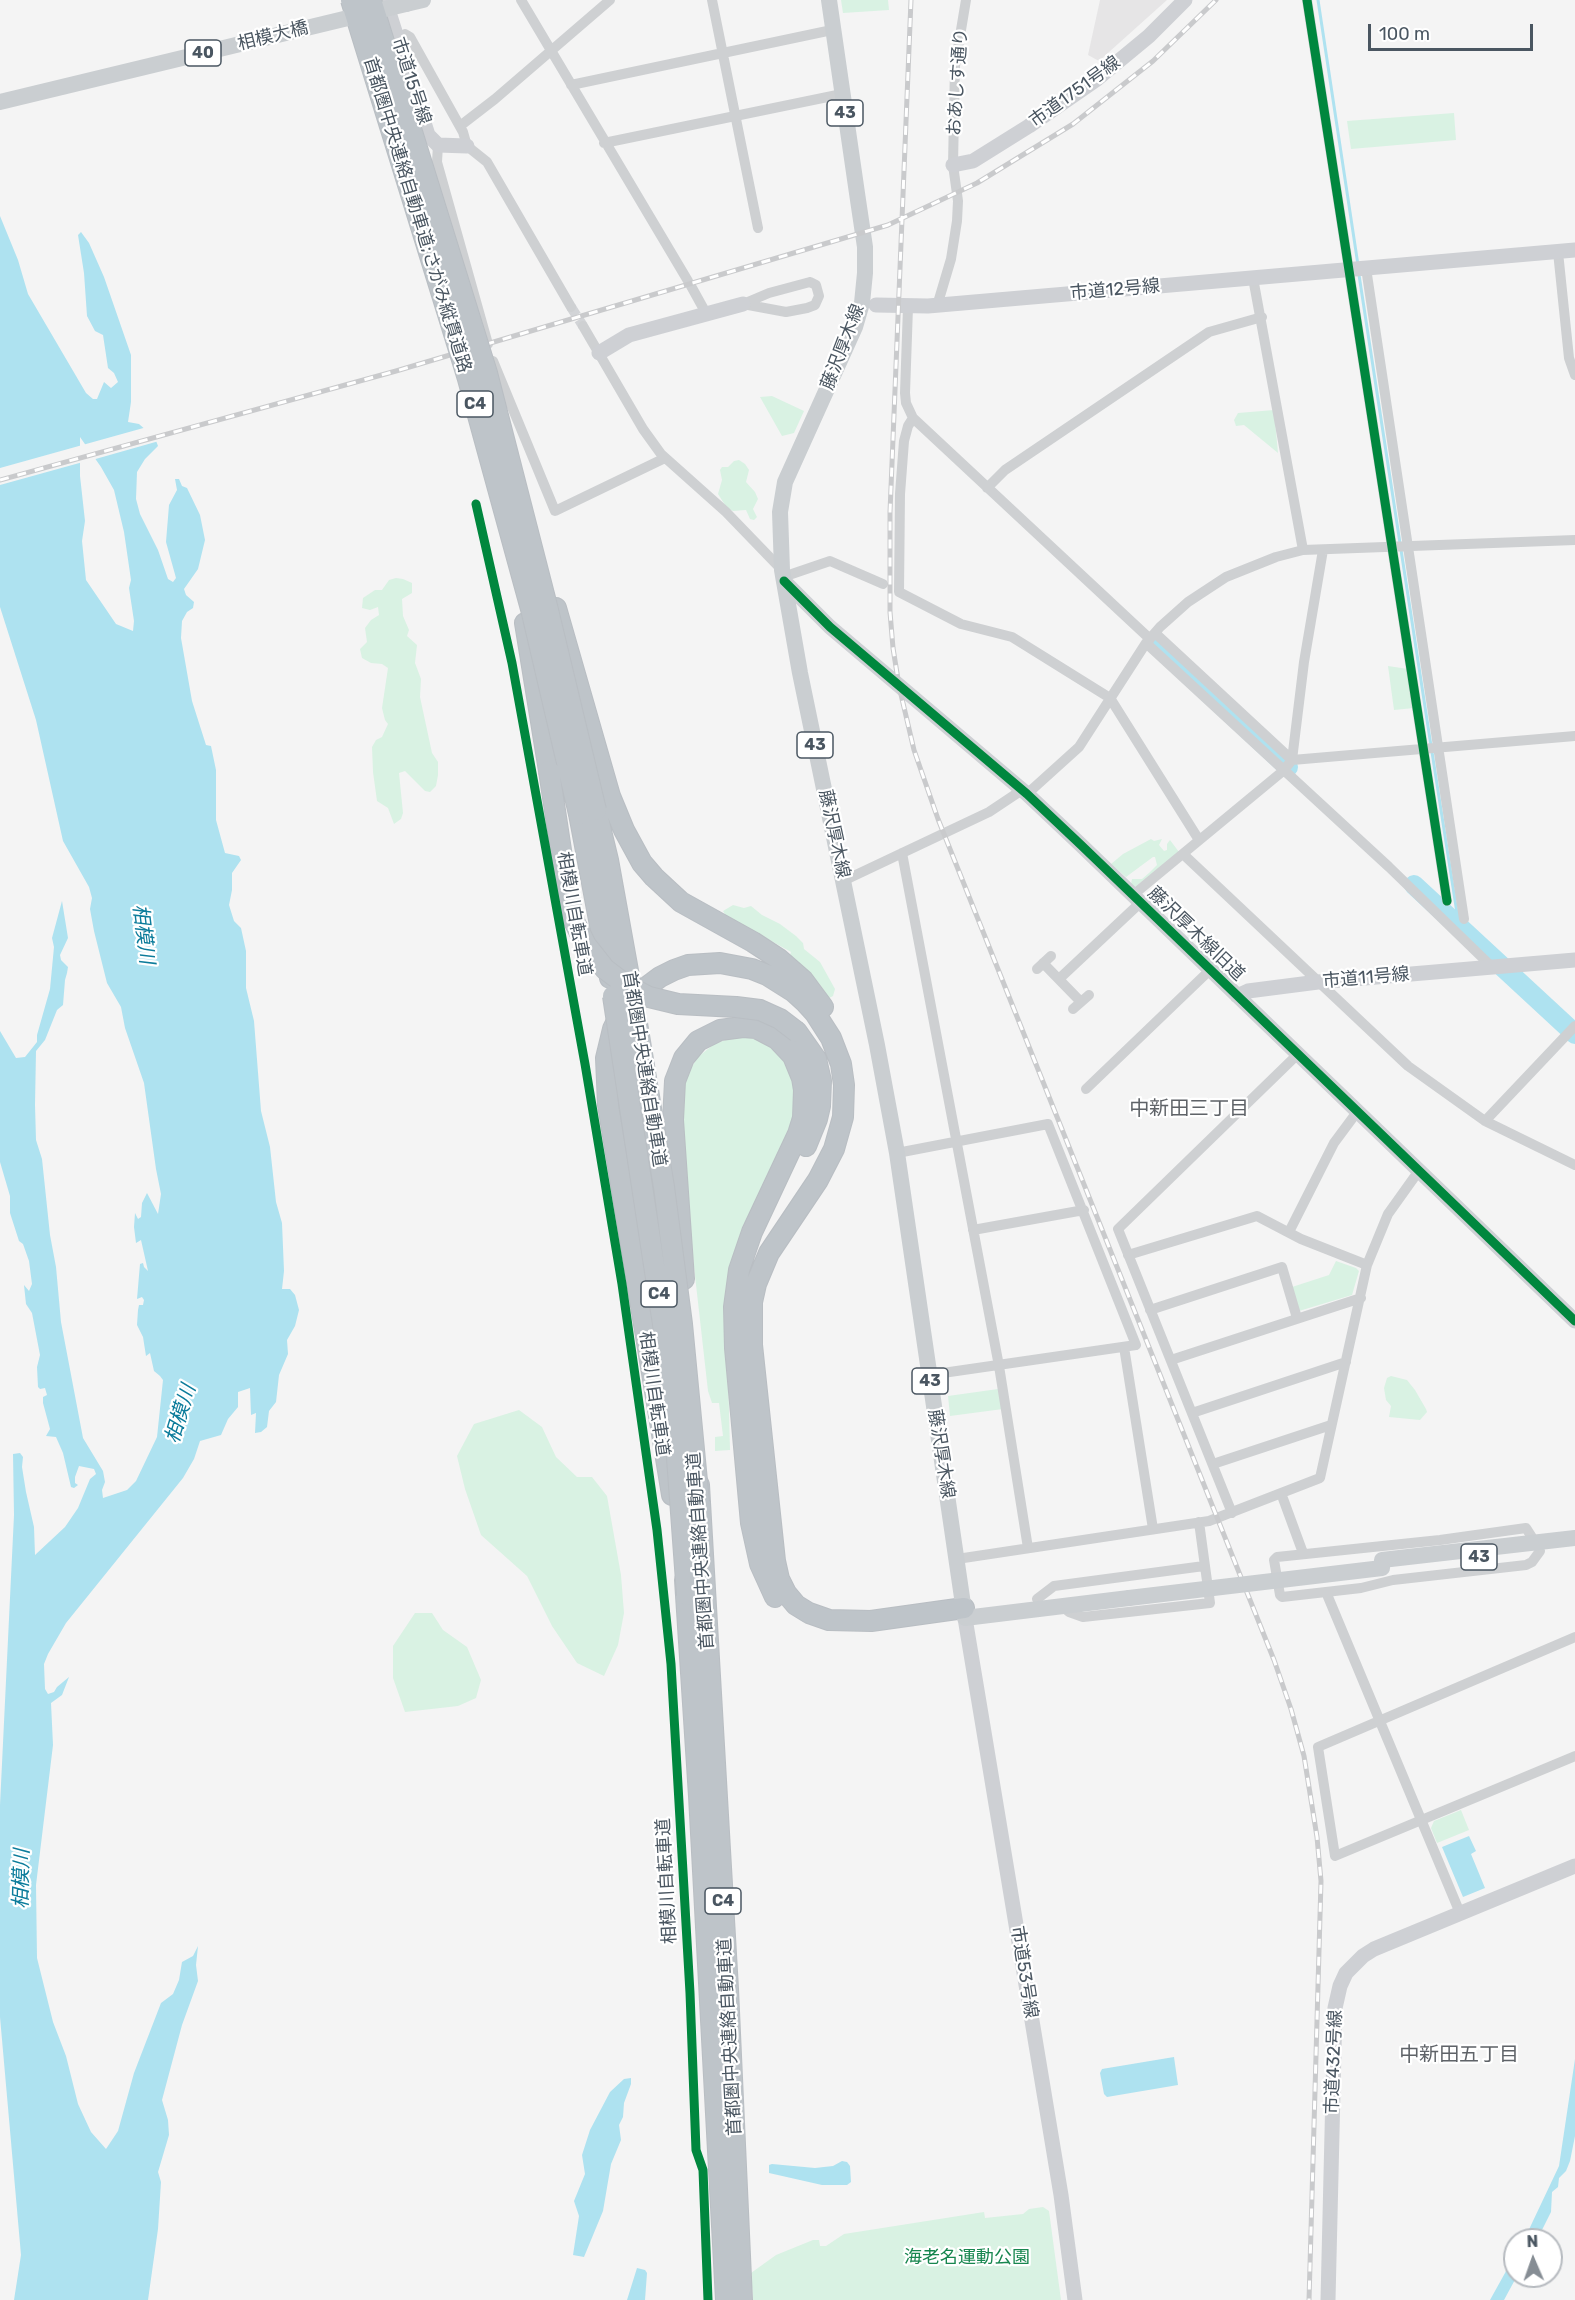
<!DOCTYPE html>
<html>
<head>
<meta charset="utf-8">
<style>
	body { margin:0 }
	#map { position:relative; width:1575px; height:2300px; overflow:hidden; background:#f4f4f4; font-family:Rubik,sans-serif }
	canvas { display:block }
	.north { position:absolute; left:1503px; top:2228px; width:60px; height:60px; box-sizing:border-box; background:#fff; border:2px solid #b7bbc0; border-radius:50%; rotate:358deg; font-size:16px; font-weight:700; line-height:24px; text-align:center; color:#4a5661 }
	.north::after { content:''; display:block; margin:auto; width:21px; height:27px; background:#868d94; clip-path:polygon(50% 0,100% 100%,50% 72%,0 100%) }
	.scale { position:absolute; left:1368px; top:24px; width:165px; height:27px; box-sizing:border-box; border:3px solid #4a5661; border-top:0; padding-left:8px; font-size:18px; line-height:21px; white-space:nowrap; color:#4a5661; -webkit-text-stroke:4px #fff; paint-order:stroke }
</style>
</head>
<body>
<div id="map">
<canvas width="1575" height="2300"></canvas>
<div class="north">N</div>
<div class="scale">100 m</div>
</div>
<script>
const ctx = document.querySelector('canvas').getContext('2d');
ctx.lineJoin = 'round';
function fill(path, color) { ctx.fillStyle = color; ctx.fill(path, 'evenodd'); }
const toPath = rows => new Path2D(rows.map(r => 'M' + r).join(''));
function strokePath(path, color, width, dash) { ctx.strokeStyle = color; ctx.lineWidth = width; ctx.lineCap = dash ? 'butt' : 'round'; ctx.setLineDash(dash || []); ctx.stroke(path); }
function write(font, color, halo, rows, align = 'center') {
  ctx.font = font + ' Rubik,"Noto Sans JP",sans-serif'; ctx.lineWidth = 4.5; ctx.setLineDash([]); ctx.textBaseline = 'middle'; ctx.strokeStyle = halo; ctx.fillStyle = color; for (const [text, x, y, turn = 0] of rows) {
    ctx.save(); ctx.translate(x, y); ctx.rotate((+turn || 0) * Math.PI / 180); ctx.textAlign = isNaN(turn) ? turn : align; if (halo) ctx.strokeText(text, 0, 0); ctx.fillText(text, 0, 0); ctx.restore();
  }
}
const education = toPath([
	[1100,0,1167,0,1099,61,1088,55]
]);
const green = toPath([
	[841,0,888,0,889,10,843,13],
	[1454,113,1456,140,1351,149,1347,121],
	[772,396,804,411,794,433,782,436,760,397],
	[1274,410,1278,453,1244,425,1236,426,1234,420,1238,413],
	[739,460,745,464,749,470,746,482,755,492,758,499,753,509,757,517,754,520,750,519,746,510,733,511,727,508,718,494,722,480,720,470,722,467,728,467,734,461],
	[396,578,403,579,412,583,412,593,402,599,403,616,409,630,407,636,417,645,415,663,421,679,420,697,432,753,438,762,438,775,436,786,430,792,425,791,405,771,399,773,403,813,401,819,394,824,388,808,377,801,373,772,372,747,376,740,382,737,388,724,385,720,382,708,388,668,382,664,371,663,362,658,360,649,367,642,365,628,371,620,379,615,378,607,370,610,362,608,363,598,375,590,382,590,389,580],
	[1388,666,1408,669,1414,708,1394,710],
	[1151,839,1154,841,1162,839,1159,845,1164,851,1167,850,1167,844,1170,840,1179,852,1135,887,1131,884,1132,879,1142,879,1149,873,1157,865,1155,857,1153,857,1126,877,1111,864,1123,854],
	[733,905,744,908,751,906,762,915,780,924,796,936,803,943,804,949,820,962,835,989,833,996,829,998,818,982,790,955,791,952,726,916,723,911],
	[734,1037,751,1038,768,1043,782,1054,796,1084,796,1116,727,1333,730,1450,715,1451,715,1437,723,1436,719,1403,712,1403,708,1391,693,1258,681,1108,683,1090,689,1071,698,1057,714,1044],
	[1336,1261,1356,1268,1359,1271,1352,1295,1299,1311,1292,1287,1329,1275],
	[1391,1376,1407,1380,1415,1390,1426,1409,1427,1412,1420,1420,1389,1417,1391,1406,1386,1400,1384,1388,1387,1378],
	[998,1389,1003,1409,950,1416,948,1396],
	[519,1410,542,1427,556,1457,577,1477,592,1477,607,1496,621,1575,624,1613,618,1645,604,1676,577,1663,552,1626,527,1576,481,1535,465,1489,457,1456,474,1424],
	[415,1613,432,1613,443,1630,467,1647,481,1680,476,1698,458,1706,405,1712,393,1678,393,1646],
	[1461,1810,1469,1830,1437,1843,1431,1828,1434,1821],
	[1043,2207,1049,2211,1061,2300,753,2300,751,2273,776,2255,813,2240,819,2240,820,2246,826,2246,844,2234,984,2212,985,2218,1023,2214,1029,2209]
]);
const water = toPath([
	[0,216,18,260,28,294,86,393,93,399,97,399,104,382,111,388,118,382,114,373,108,368,103,335,95,331,87,316,84,273,78,235,81,232,89,243,104,277,131,355,131,402,128,422,139,424,155,438,158,446,145,459,137,472,136,499,140,514,158,550,168,579,173,582,176,578,166,542,169,505,177,490,175,479,179,479,182,486,187,488,200,515,205,540,198,569,184,589,186,595,194,602,193,608,187,612,182,621,181,638,192,701,206,745,211,746,216,770,216,820,225,853,239,856,241,860,232,873,232,890,229,905,234,921,241,928,246,951,246,988,254,1021,261,1111,270,1147,276,1202,282,1223,284,1271,282,1289,290,1289,295,1295,299,1310,295,1326,287,1340,288,1354,279,1375,276,1402,269,1411,267,1427,261,1432,255,1433,256,1413,251,1415,250,1388,238,1392,238,1407,228,1419,221,1435,200,1441,194,1459,183,1478,66,1623,48,1654,44,1664,45,1689,48,1694,54,1692,57,1687,69,1677,62,1695,51,1703,53,1745,36,1885,37,1958,53,2022,66,2056,78,2104,91,2132,106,2149,118,2131,134,2073,161,2003,173,1994,179,1980,182,1962,193,1956,198,1946,196,1965,198,1981,182,2025,162,2100,168,2120,169,2135,158,2172,161,2182,158,2229,148,2300,14,2300,21,2255,0,2017,0,1805,14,1515,13,1454,20,1453,23,1457,22,1467,26,1492,34,1527,35,1555,65,1527,78,1508,90,1479,96,1474,94,1469,79,1466,75,1477,75,1483,78,1485,74,1488,71,1487,63,1453,56,1437,46,1436,50,1429,43,1403,43,1397,47,1395,45,1388,40,1389,38,1387,37,1367,40,1355,32,1313,26,1304,24,1285,29,1291,32,1284,29,1261,23,1244,19,1241,10,1213,10,1196,0,1162,0,1031,16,1058,25,1057,37,1042,37,1035,50,989,54,947,52,938,62,901,68,938,60,955,61,960,68,967,67,973,65,980,63,1005,57,1010,45,1040,36,1051,35,1105,36,1140,42,1159,50,1235,56,1267,61,1322,83,1438,103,1471,105,1482,102,1490,103,1498,127,1490,136,1481,157,1437,163,1380,160,1376,154,1371,150,1353,146,1356,143,1337,137,1325,138,1310,139,1305,143,1305,144,1300,142,1297,137,1299,140,1264,143,1263,144,1267,148,1271,141,1240,136,1243,134,1227,135,1213,138,1219,141,1217,142,1203,147,1193,158,1214,161,1194,156,1169,144,1083,125,1028,121,1007,107,983,94,931,90,909,92,898,89,887,63,841,36,720,0,607],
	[80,437,101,467,114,490,124,532,131,580,129,588,134,621,133,631,116,624,86,580,82,541,85,521,80,476],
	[1469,1836,1476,1851,1471,1854,1485,1888,1463,1897,1442,1847],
	[1174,2057,1178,2085,1107,2097,1104,2094,1100,2073,1102,2069],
	[1575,2059,1575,2136,1570,2161,1566,2171,1559,2178,1558,2187,1552,2192,1551,2212,1537,2240,1524,2240,1559,2166],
	[631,2078,631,2084,624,2103,623,2117,619,2125,621,2140,611,2164,603,2211,584,2257,573,2255,579,2216,574,2201,585,2174,582,2155,590,2130,610,2092,624,2079],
	[842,2161,847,2162,850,2166,851,2182,847,2185,822,2185,769,2173,769,2165,772,2164,815,2168,833,2166],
	[1515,2255,1515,2276,1517,2276,1504,2300,1490,2300],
	[637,2268,645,2270,647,2273,645,2300,627,2300]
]);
const pier = toPath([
	[147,427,158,437,159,441,92,460,83,446,83,462,0,485,0,468]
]);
const stream = toPath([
	[1318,0,1358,265],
	[1359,275,1431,746],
	[1432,752,1459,926]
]);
const river = toPath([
	[1157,645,1288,767],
	[1414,885,1575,1034]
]);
const streetTunnel = toPath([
	[571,307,583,326]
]);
const street = toPath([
	[521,0,688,281],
	[712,0,758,228],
	[1307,0,1447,901],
	[405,34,410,37,463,132,467,146,487,162,571,307],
	[571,85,832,30],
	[460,126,495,99,610,0],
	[604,143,842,94],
	[438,145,437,162,488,344],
	[1558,252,1569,358,1575,375],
	[1366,268,1464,919],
	[1253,278,1303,550],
	[810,282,816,285,819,296,815,305,807,308,786,312,743,304,769,293,810,282],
	[691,286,707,315],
	[937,306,951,259,957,221,958,201,953,165,955,66,966,0],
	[908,307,905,393,906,403,913,418,1150,639],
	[583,326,643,429,661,454,726,512,782,570],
	[493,361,555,511,665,458],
	[913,418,908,426,904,441,900,494,899,592,961,624,1012,637,1110,698,1199,840],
	[987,488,1005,470,1209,332,1262,317],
	[783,577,830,561,883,584],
	[1155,633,1292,760],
	[1146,643,1389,867,1492,967],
	[1292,760,1304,662,1323,550],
	[1027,794,1079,747,1146,643,1160,627,1188,602,1226,577,1276,557,1303,550,1575,540],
	[902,853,999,1366,1028,1548],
	[1183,854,1408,1066,1485,1121,1575,1165],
	[843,881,989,812,1022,790],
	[1133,895,1283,771,1292,760,1575,736],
	[1043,963,1081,1002],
	[1037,969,1051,956],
	[1059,979,1140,903],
	[1073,1009,1089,995],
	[1086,1089,1210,970],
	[1485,1121,1575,1026],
	[897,1153,1048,1124,1136,1345,929,1375],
	[973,1230,1084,1210],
	[1289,1232,1334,1143,1357,1112],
	[1128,1255,1257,1216,1301,1239,1367,1265],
	[1150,1310,1282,1267,1297,1318],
	[1124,1347,1153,1529],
	[1171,1360,1361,1298],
	[1192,1413,1346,1362],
	[1213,1464,1331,1425],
	[1281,1493,1303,1553],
	[1232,1513,1118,1229,1298,1054],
	[1535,1542,1526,1528,1440,1540,1277,1557,1274,1560,1280,1595,1282,1597,1361,1588,1393,1580,1526,1565,1532,1562,1540,1551],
	[957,1559,1209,1521,1320,1478,1367,1265,1388,1214,1418,1172],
	[1326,1592,1460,1913],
	[1037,1599,1054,1586,1204,1566],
	[1062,1606,1069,1612,1083,1617,1210,1603,1199,1522],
	[1575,1637,1318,1747,1335,1856,1575,1756]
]);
const secondary = toPath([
	[385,0,428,135,438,145,467,146],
	[953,165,973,161,1029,126,1097,79,1149,36,1185,0],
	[876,305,928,306,1575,250],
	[599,353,629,335,743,304],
	[784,581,830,627,1027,794,1081,845,1575,1321],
	[1237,996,1248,991,1318,982,1575,960],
	[965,1618,1061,2195,1075,2300],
	[1328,2300,1335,2008,1340,1986,1346,1973,1363,1956,1374,1949,1575,1866]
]);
const primary = toPath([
	[829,0,858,200,865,247,865,273,862,303,855,327,785,482,780,512,782,570,800,673,877,1045,897,1153,965,1618,1129,1598],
	[406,4,423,0],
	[1382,1560,1575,1538]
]);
const highway = toPath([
	[556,608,610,796,624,830,642,863,654,877,681,902,753,942,779,959,803,980,823,1007],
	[525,623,549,771],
	[596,810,608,860,632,993],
	[579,814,610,978],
	[797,1032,816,1059,821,1081,820,1106,817,1119,806,1146],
	[684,1279,673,1120,675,1081,684,1058,698,1041,720,1030,743,1027,756,1028,777,1039,793,1056,802,1078,804,1090,803,1118,798,1134,752,1232,739,1270,734,1307,735,1348,751,1523,760,1564,775,1597],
	[699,1485,728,1989,742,2300],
	[672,1495,608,1105,606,1058,613,1029,619,1017,636,995,660,977,674,970,688,965,720,963,752,969,767,975,794,992,805,1002,815,1013,831,1038,841,1064,844,1085,843,1117,834,1149,818,1180,769,1253,756,1284,752,1302,752,1345,775,1561,779,1579,786,1593,796,1605,809,1613,829,1620,871,1621,964,1608],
	[685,1580,699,1796,726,2300]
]);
const rail = toPath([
	[911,0,890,512,890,612,893,648,899,686,914,750,938,819,1274,1660,1291,1709,1304,1756,1317,1837,1321,1881,1309,2300],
	[0,480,396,371,888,225,977,183,1073,124,1153,61,1216,0]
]);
const primaryBridge = toPath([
	[0,102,406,4],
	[1129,1598,1382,1568]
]);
const highwayBridge = toPath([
	[351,0,468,379,531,609,579,814],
	[371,0,487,373,547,606,596,810],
	[549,771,567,890,574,921,586,945,605,969,626,985,649,997,678,1004,736,1007,760,1010,780,1019,797,1032],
	[632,993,664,1187,682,1324,699,1502],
	[613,996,663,1324,677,1458,687,1595]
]);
const cycleway = toPath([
	[1307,0,1447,901],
	[476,504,512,663,585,1064,622,1284,657,1530,671,1664,690,1993,696,2150,703,2170,708,2300],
	[784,581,830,627,1027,794,1081,845,1575,1321]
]);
const shields = [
	[203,53,36],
	[845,113,36],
	[475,404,36],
	[815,745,36],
	[659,1294,36],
	[930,1381,36],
	[1479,1557,36],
	[723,1901,36]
];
const shieldNames = [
	["40",203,53],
	["43",845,113],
	["C4",475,404],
	["43",815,745],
	["C4",659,1294],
	["43",930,1381],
	["43",1479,1557],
	["C4",723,1901]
];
const streetNames = [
	["相模大橋",273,36,-14],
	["市道15号線",411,81,72],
	["おあしす通り",958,82,-86],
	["市道1751号線",1075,92,-36],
	["首都圏中央連絡自動車道;さがみ縦貫道路",417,215,73],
	["市道12号線",1115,290,-5],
	["藤沢厚木線",843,347,-69],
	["藤沢厚木線",834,834,78],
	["相模川自転車道",574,914,80],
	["藤沢厚木線旧道",1196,934,44],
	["市道11号線",1366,978,-5],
	["首都圏中央連絡自動車道",644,1069,81],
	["相模川自転車道",654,1394,82],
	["藤沢厚木線",941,1454,81],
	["首都圏中央連絡自動車道",701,1551,-94],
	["相模川自転車道",667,1881,-93],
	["市道53号線",1024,1972,81],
	["首都圏中央連絡自動車道",730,2037,-93],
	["市道432号線",1334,2062,-88]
];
const parkNames = [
	["海老名運動公園",967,2258]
];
const waterNames = [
	["相模川",143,934,83],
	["相模川",181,1414,-73],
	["相模川",22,1879,-89]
];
const neighbourhoodNames = [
	["中新田三丁目",1189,1109],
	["中新田五丁目",1459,2055]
];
fill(education, '#e6e5e6');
fill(green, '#d9f2e3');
fill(water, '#aee2f0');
fill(pier, '#f4f4f4');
strokePath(stream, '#aee2f0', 3);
strokePath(river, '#aee2f0', 20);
strokePath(streetTunnel, '#d2d4d7', 10, [10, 5]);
strokePath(highway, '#b9bec3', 22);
strokePath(street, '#ced0d2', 10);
strokePath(secondary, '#ced0d4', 15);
strokePath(primary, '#caced1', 16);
strokePath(highway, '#bec4c9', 20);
strokePath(rail, '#c9cacc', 5);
strokePath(rail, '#fff', 3, [9]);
strokePath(highwayBridge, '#b9bec3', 22, []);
strokePath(primaryBridge, '#caced1', 16);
strokePath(highwayBridge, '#bec4c9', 20);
strokePath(cycleway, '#00873e', 9);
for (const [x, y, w] of shields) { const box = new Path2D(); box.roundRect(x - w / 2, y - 13, w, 26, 4.5); ctx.fillStyle = '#fff'; ctx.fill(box); strokePath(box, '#4a5661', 1.5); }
write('bold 16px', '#4a5661', null, shieldNames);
write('18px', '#4a5661', '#fff', streetNames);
write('18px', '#17864f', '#fff', parkNames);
write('italic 20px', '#0c7c9b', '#fff', waterNames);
write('20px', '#5f6368', '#fff', neighbourhoodNames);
</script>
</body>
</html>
